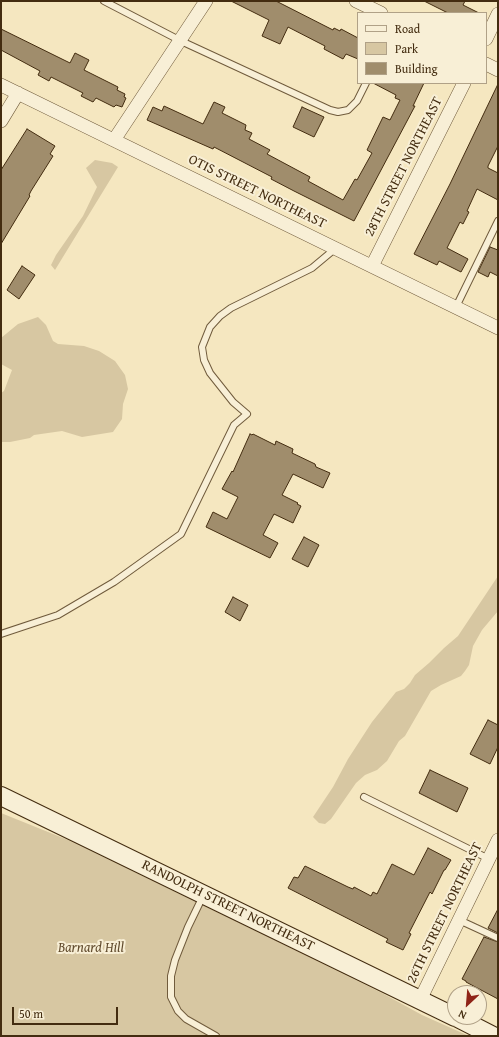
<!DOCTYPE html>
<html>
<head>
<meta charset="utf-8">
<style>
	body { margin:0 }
	#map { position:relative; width:499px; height:1037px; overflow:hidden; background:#f5e7c0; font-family:"Gentium Book Plus",serif }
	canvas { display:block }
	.frame { position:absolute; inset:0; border:2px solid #432c10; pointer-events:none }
	.legend { position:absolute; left:357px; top:12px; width:130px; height:72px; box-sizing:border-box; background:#f8efd6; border:1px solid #b0a187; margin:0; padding:5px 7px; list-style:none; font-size:12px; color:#432c10 }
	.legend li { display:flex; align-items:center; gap:8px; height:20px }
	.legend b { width:20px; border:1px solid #b0a187 }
	.north { position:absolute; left:447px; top:985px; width:40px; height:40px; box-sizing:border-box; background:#f8efd6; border:1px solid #b0a187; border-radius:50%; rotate:206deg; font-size:11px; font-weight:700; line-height:16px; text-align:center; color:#432c10 }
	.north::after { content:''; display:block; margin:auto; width:14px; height:18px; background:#8f2418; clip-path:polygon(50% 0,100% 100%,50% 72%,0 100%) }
	.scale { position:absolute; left:12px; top:1007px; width:106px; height:18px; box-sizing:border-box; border:2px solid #432c10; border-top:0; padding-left:5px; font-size:12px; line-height:14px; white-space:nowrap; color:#432c10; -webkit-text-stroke:3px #f8efd6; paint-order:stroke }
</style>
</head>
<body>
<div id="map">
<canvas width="499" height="1037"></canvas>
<div class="frame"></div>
<ul class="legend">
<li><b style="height:5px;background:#f8efd6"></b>Road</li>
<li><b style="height:11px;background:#d7c7a2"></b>Park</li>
<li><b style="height:11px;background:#a08d6c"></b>Building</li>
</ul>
<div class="north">N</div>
<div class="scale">50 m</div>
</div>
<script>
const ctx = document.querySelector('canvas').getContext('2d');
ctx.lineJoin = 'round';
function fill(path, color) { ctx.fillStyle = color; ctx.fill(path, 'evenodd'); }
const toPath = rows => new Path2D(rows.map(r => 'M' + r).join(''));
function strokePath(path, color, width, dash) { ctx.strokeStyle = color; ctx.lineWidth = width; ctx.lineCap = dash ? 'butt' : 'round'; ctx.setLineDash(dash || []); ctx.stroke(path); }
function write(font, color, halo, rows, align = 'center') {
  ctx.font = font + ' "Gentium Book Plus",serif'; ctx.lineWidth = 4; ctx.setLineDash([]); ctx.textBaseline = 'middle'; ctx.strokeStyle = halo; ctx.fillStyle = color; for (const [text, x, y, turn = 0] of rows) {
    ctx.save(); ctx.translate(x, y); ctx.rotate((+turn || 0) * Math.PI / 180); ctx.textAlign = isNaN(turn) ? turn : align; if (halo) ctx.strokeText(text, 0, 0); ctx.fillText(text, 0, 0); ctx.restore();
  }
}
const green = toPath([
	[95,160,112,163,118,167,55,270,51,265,56,255,83,216,97,187,86,168],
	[38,317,46,325,53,341,58,344,84,346,99,351,115,361,125,375,128,389,123,404,122,419,113,432,82,437,62,431,34,435,30,438,10,442,1,442,1,393,4,391,12,370,1,364,1,338,18,324],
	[498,576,498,611,482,630,473,646,469,665,465,671,461,676,441,685,431,691,405,736,399,741,387,761,377,770,365,775,356,783,331,819,325,824,319,823,313,817,333,787,348,759,372,722,396,692,404,689,410,683,415,675,429,663,444,648,458,636],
	[1,813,68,840,256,931,382,993,422,1015,469,1036,1,1036]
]);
const building = toPath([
	[231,1,276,1,333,30,334,28,340,31,341,29,358,38,358,59,346,54,343,59,324,49,325,46,288,27,280,44,262,36,269,20,231,1],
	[424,1,465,1,463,5,479,13,448,13,424,1],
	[1,29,70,63,75,53,89,60,84,70,118,87,117,90,125,94,124,97,126,98,122,107,116,105,114,107,96,98,93,102,81,96,83,93,51,77,49,81,38,75,40,71,1,50,1,29],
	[373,83,424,83,413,106,415,106,354,221,294,191,271,179,272,177,214,147,213,149,147,120,153,107,162,111,164,106,203,124,214,102,225,107,222,113,246,125,245,130,252,133,249,139,270,150,267,154,310,177,308,181,343,200,355,179,357,180,372,153,367,150,383,117,390,120,400,100,395,98,396,95,373,83],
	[498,84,498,146,488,166,488,168,498,173,498,200,477,189,467,211,469,212,463,224,460,222,447,248,468,259,461,272,439,261,437,265,414,254,450,184,498,84],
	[302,107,324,117,314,137,293,127,302,107],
	[27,129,55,146,50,154,53,156,31,191,29,195,30,196,1,244,1,170,27,129],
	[490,247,498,250,498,276,490,272,488,277,478,272,490,247],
	[22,266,35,275,19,299,7,290,22,266],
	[250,434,252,435,253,434,275,445,276,441,293,449,292,453,315,464,316,467,330,473,323,488,293,474,282,495,298,503,297,504,301,506,293,523,274,514,263,535,278,543,270,558,206,527,213,512,227,519,238,497,222,489,232,471,233,472,250,434],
	[304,537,319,545,308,567,292,559,304,537],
	[233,597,248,605,240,621,225,612,233,597],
	[488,720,498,725,498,747,490,764,470,754,488,720],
	[430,770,468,788,457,812,419,793,430,770],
	[428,848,451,860,445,870,444,870,432,894,430,892,409,933,411,934,403,950,386,942,388,939,288,888,294,877,298,878,305,866,348,887,353,889,354,887,371,896,373,892,377,894,392,864,414,875,428,848],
	[498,909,498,933,488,928,498,909],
	[484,937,498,942,498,999,466,982,466,981,462,979,484,937]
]);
const lane = toPath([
	[104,1,181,41,330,110,338,112,348,110,357,101,366,83],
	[456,307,498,221],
	[1,634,58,615,114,582,181,534,234,425,247,414,233,402,210,373,204,360,202,347,210,327,220,316,231,308,312,268,336,248],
	[364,797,489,859],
	[203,896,188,927,175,960,171,976,171,997,178,1011,186,1019,216,1036],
	[459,920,498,938]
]);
const street = toPath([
	[356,1,381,13],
	[486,39,498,14],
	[486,64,498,70],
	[1,85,498,328],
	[1,121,18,93],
	[114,140,206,1],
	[372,266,464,83],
	[420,1000,498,840]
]);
const secondary = toPath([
	[1,796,455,1017],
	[456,1017,493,1036]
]);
const streetNames = [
	["28TH STREET NORTHEAST",404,167,-63],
	["OTIS STREET NORTHEAST",257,192,26],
	["RANDOLPH STREET NORTHEAST",228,906,26],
	["26TH STREET NORTHEAST",445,913,-64]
];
const parkNames = [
	["Barnard Hill",91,948]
];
fill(green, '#d7c7a2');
fill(building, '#a08d6c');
strokePath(building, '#432c10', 1);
strokePath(lane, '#705b3c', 8);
strokePath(street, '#705b3c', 14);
strokePath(secondary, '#432c10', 20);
strokePath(lane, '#f8efd6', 6);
strokePath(street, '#f8efd6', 13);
strokePath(secondary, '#f8efd6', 18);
write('14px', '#432c10', '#f8efd6', streetNames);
write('italic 14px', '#614b2d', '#f8efd6', parkNames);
</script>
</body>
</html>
